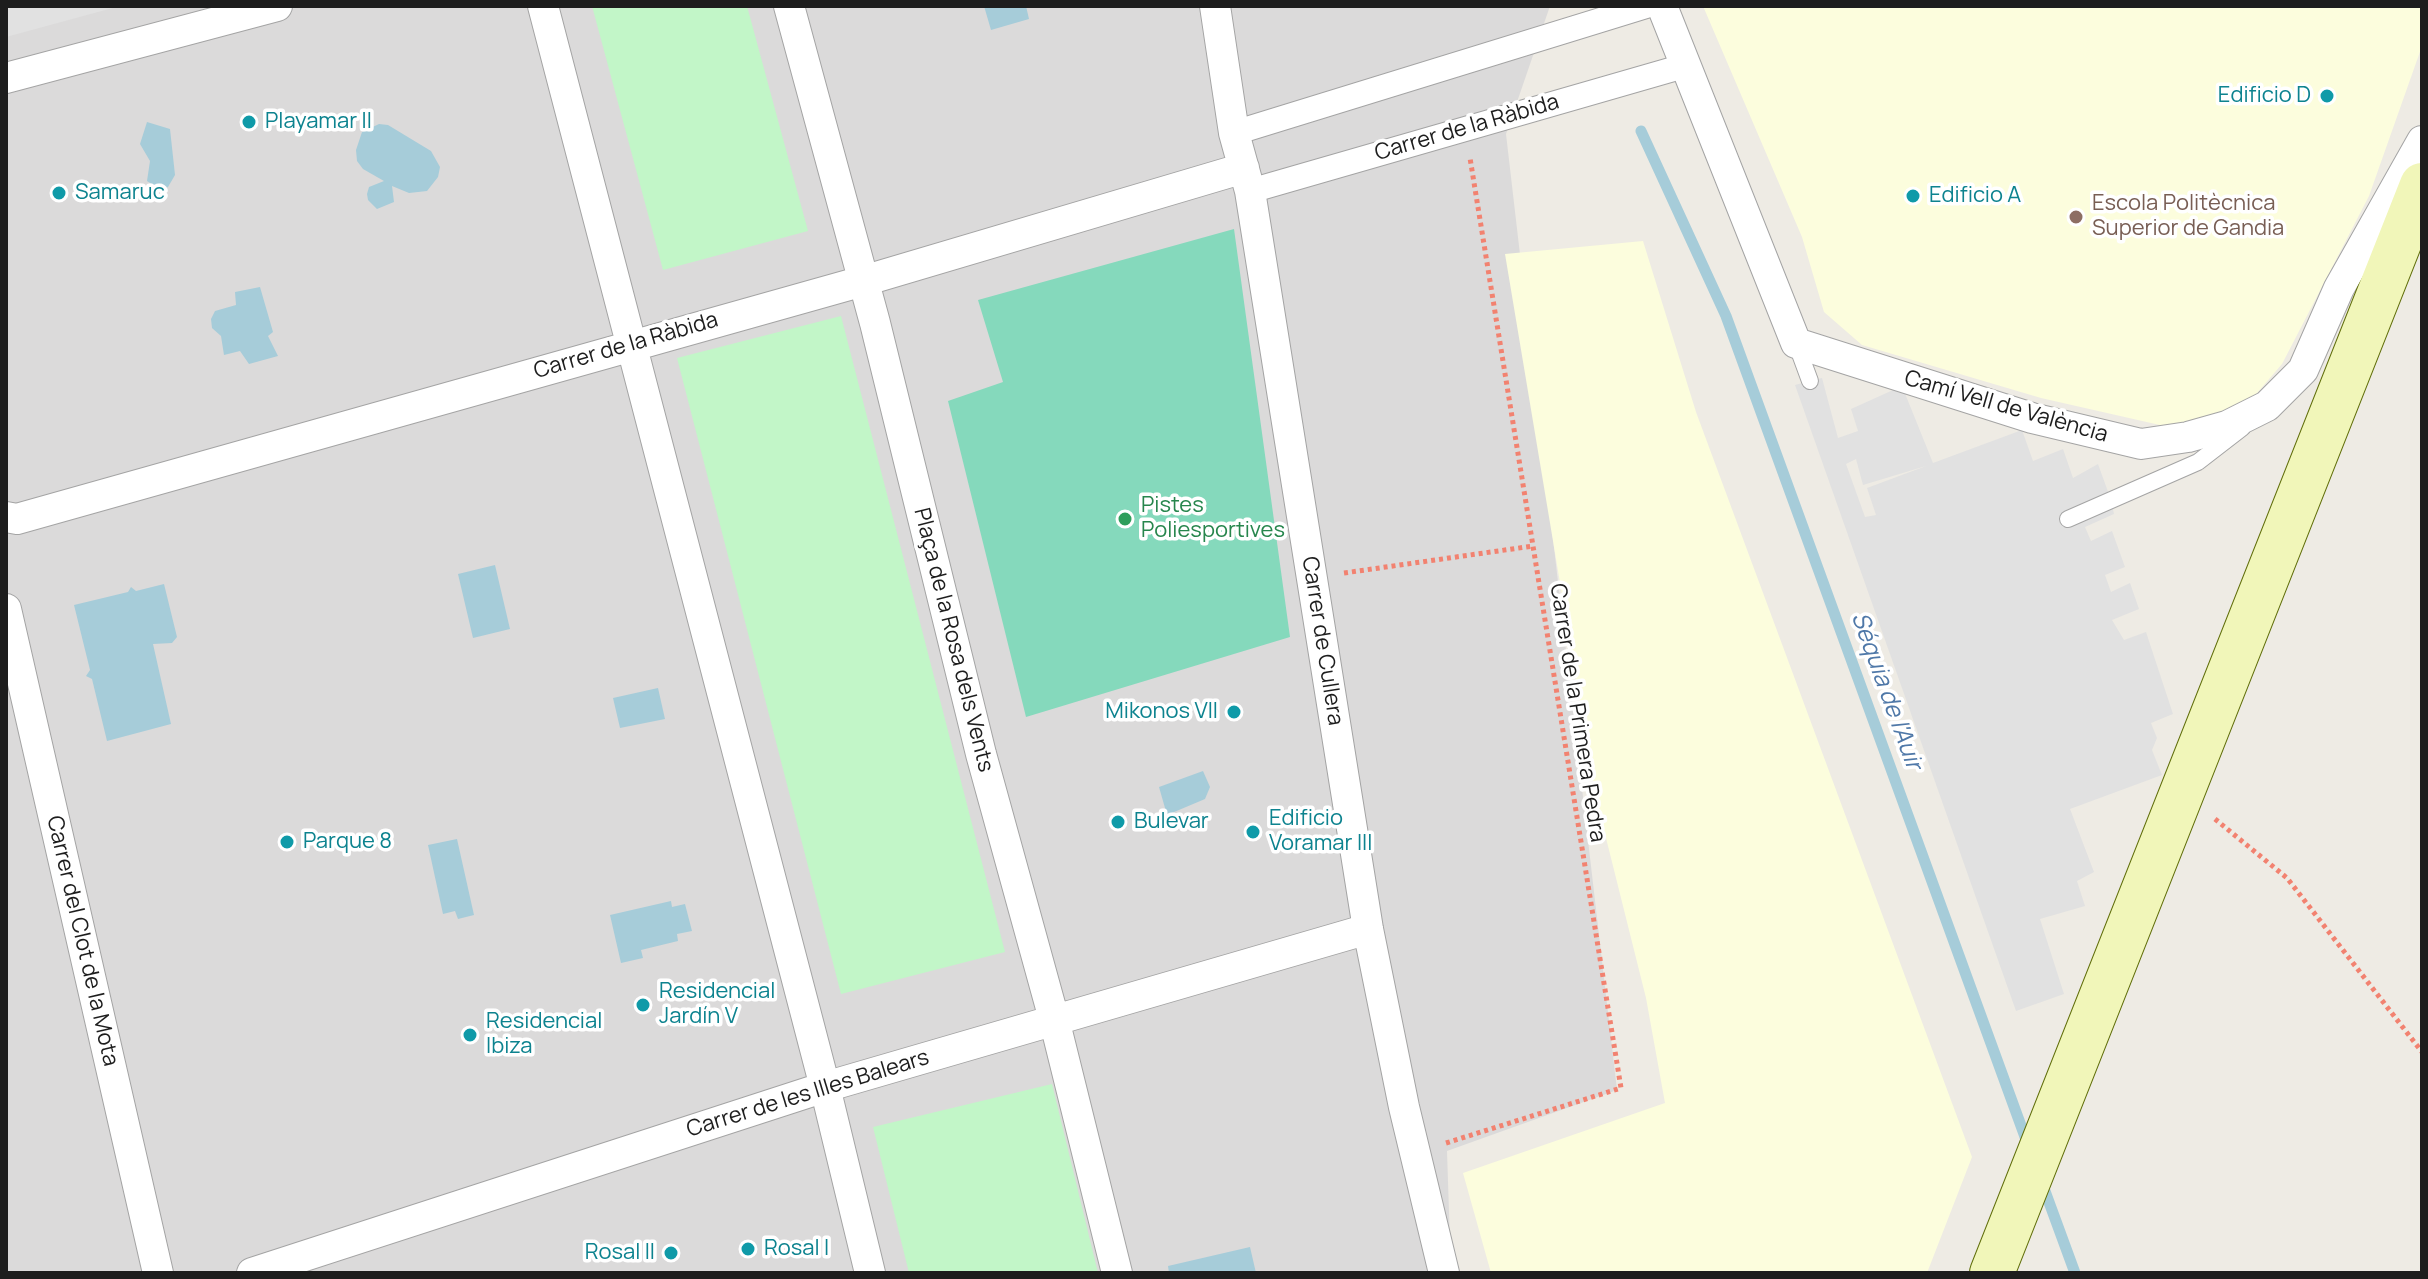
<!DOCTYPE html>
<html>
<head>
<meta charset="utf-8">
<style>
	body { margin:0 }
	#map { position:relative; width:2428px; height:1279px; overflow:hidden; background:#eeebe4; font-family:Manrope,sans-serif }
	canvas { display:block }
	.frame { position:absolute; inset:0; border:8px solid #1d1d1d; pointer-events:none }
</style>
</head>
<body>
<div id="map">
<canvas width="2428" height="1279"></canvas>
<div class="frame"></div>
</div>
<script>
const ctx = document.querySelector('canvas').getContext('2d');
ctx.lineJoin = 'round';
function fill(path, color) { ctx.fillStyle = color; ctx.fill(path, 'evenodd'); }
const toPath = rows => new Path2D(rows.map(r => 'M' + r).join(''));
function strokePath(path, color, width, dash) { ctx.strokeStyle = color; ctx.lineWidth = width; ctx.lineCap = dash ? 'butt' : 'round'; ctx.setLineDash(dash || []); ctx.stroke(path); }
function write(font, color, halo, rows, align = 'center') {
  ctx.font = font + ' Manrope,sans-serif'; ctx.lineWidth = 7; ctx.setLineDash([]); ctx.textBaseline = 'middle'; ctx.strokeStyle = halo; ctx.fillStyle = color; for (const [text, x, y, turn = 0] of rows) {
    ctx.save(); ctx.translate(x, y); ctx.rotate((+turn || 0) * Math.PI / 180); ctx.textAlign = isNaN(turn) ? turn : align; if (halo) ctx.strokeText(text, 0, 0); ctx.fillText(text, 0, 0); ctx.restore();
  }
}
const residential = toPath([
	[6,6,1550,6,1506,134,1617,1090,1447,1151,1451,1273,6,1273]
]);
const education = toPath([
	[1703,6,2422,6,2422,46,2369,196,2282,364,2251,400,2195,433,2041,398,1862,345,1824,312,1802,237],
	[1643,241,1696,412,1972,1157,1927,1273,1491,1273,1463,1173,1665,1103,1646,998,1596,798,1505,254]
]);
const park = toPath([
	[592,6,747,6,808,231,663,270],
	[841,316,1005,952,841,994,677,358],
	[1052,1084,1098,1273,909,1273,873,1127]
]);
const pitch = toPath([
	[1234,229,1290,637,1026,717,948,401,1003,382,978,300]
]);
const parking = toPath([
	[6,6,120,6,6,37],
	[1822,378,1838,438,1858,431,1851,409,1902,386,1933,463,2022,430,2033,461,2063,449,2073,478,2098,464,2111,500,2114,514,2085,527,2091,541,2112,531,2125,567,2105,575,2111,592,2130,583,2139,609,2112,620,2124,640,2146,632,2173,714,2151,723,2157,738,2152,750,2162,775,2070,809,2094,872,2077,881,2085,906,2040,919,2064,994,2016,1011,1795,385],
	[1856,459,1863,485,1926,466,1867,488,1876,515,1865,517,1846,464]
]);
const water = toPath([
	[984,6,1026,6,1029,19,991,30],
	[147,122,170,129,175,175,168,187,161,190,147,181,150,161,140,144],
	[379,124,388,125,431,151,440,167,438,177,427,191,409,193,392,186,394,202,377,209,368,200,367,194,369,187,384,181,363,169,357,161,356,150,362,132],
	[260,287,273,332,268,336,278,356,249,364,240,351,224,355,221,336,212,328,211,319,215,311,236,305,235,292],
	[495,565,510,629,473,638,458,574],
	[164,584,177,637,172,643,153,644,171,724,107,741,92,679,86,676,90,670,74,605,128,592,131,587,136,591],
	[658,688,665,719,620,728,613,698],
	[1203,771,1210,787,1205,799,1167,815,1159,787],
	[457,839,474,915,458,919,455,911,443,914,428,845],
	[671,901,672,907,685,904,692,931,677,934,678,941,641,950,643,958,621,963,610,915],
	[1250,1247,1256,1273,1169,1273,1168,1266]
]);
const stream = toPath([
	[1641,131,1726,316,2028,1145],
	[2042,1183,2075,1273]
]);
const path = toPath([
	[1344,573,1533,546],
	[2215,819,2287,878,2422,1052],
	[1446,1143,1621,1088,1470,158]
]);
const service = toPath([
	[1796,343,1810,381],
	[2068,519,2198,462,2242,428]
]);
const pedestrian = toPath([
	[1234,133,1646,6],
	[1250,191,1684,66]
]);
const minor = toPath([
	[543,6,825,1087,870,1273],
	[789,6,875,323,981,754,1054,1019,1117,1273],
	[1215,6,1234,133,1250,191,1368,929,1404,1107,1444,1273],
	[1662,6,1796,343,2032,418,2141,444,2188,437,2227,426,2267,406,2303,370,2339,288,2422,141],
	[6,78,277,6],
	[6,517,17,519,863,281,1244,168],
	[6,609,158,1273],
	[252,1273,825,1087,1368,929]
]);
const secondary = toPath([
	[1992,1273,2422,185]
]);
const markers = [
	[2327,96,8,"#0f9aa8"],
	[249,122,8,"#0f9aa8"],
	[59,193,8,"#0f9aa8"],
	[1913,196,8,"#0f9aa8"],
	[2076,217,8,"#8d6e63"],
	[1125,519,8,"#2e9e5b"],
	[1234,712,8,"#0f9aa8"],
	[1118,822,8,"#0f9aa8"],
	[1253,832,8,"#0f9aa8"],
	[287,842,8,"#0f9aa8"],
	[643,1005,8,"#0f9aa8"],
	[470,1035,8,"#0f9aa8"],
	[748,1249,8,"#0f9aa8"],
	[671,1253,8,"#0f9aa8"]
];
const cultureNames = [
	["Edificio D",2311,96,"right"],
	["Playamar II",265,122],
	["Samaruc",75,193],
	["Edificio A",1929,196],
	["Mikonos VII",1218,712,"right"],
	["Edificio",1269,819],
	["Voramar III",1269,844],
	["Bulevar",1134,822],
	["Parque 8",303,842],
	["Residencial",659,992],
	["Jardín V",659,1017],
	["Residencial",486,1022],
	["Ibiza",486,1047],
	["Rosal I",764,1249],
	["Rosal II",655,1253,"right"]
];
const streetNames = [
	["Carrer de la Ràbida",1467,128,-16],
	["Carrer de la Ràbida",626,346,-16],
	["Camí Vell de València",2006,407,16],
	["Plaça de la Rosa dels Vents",953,640,76],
	["Carrer de Cullera",1322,641,81],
	["Carrer de la Primera Pedra",1577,713,81],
	["Carrer del Clot de la Mota",82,941,77],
	["Carrer de les Illes Balears",808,1094,-17]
];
const educationNames = [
	["Escola Politècnica",2092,204],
	["Superior de Gandia",2092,229]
];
const leisureNames = [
	["Pistes",1141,506],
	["Poliesportives",1141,531]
];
const waterNames = [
	["Séquia de l'Auir",1886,691,70]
];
fill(residential, '#dbdada');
fill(education, '#fcfddd');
fill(park, '#c2f6c8');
fill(pitch, '#85d9bc');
fill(parking, '#e1e1e1');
fill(water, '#a6ccd9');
strokePath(stream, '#a6ccd9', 11);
strokePath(service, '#a4a4a4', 18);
strokePath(pedestrian, '#a4a4a4', 26);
strokePath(minor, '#a4a4a4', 32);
strokePath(secondary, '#606e0a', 46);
strokePath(path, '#f28270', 5, [4, 4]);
strokePath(service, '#fff', 16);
strokePath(pedestrian, '#fff', 24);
strokePath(minor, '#fff', 30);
strokePath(secondary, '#f1f6b9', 44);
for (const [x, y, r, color] of markers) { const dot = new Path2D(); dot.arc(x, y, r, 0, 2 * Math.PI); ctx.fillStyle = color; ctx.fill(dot); strokePath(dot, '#fff', 3); }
write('22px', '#0d838f', '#fff', cultureNames, 'left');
write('22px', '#1d1d1d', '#fff', streetNames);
write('22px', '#785e54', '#fff', educationNames, 'left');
write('22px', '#27864d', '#fff', leisureNames, 'left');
write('italic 24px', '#4f78a8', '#fff', waterNames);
</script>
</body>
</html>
